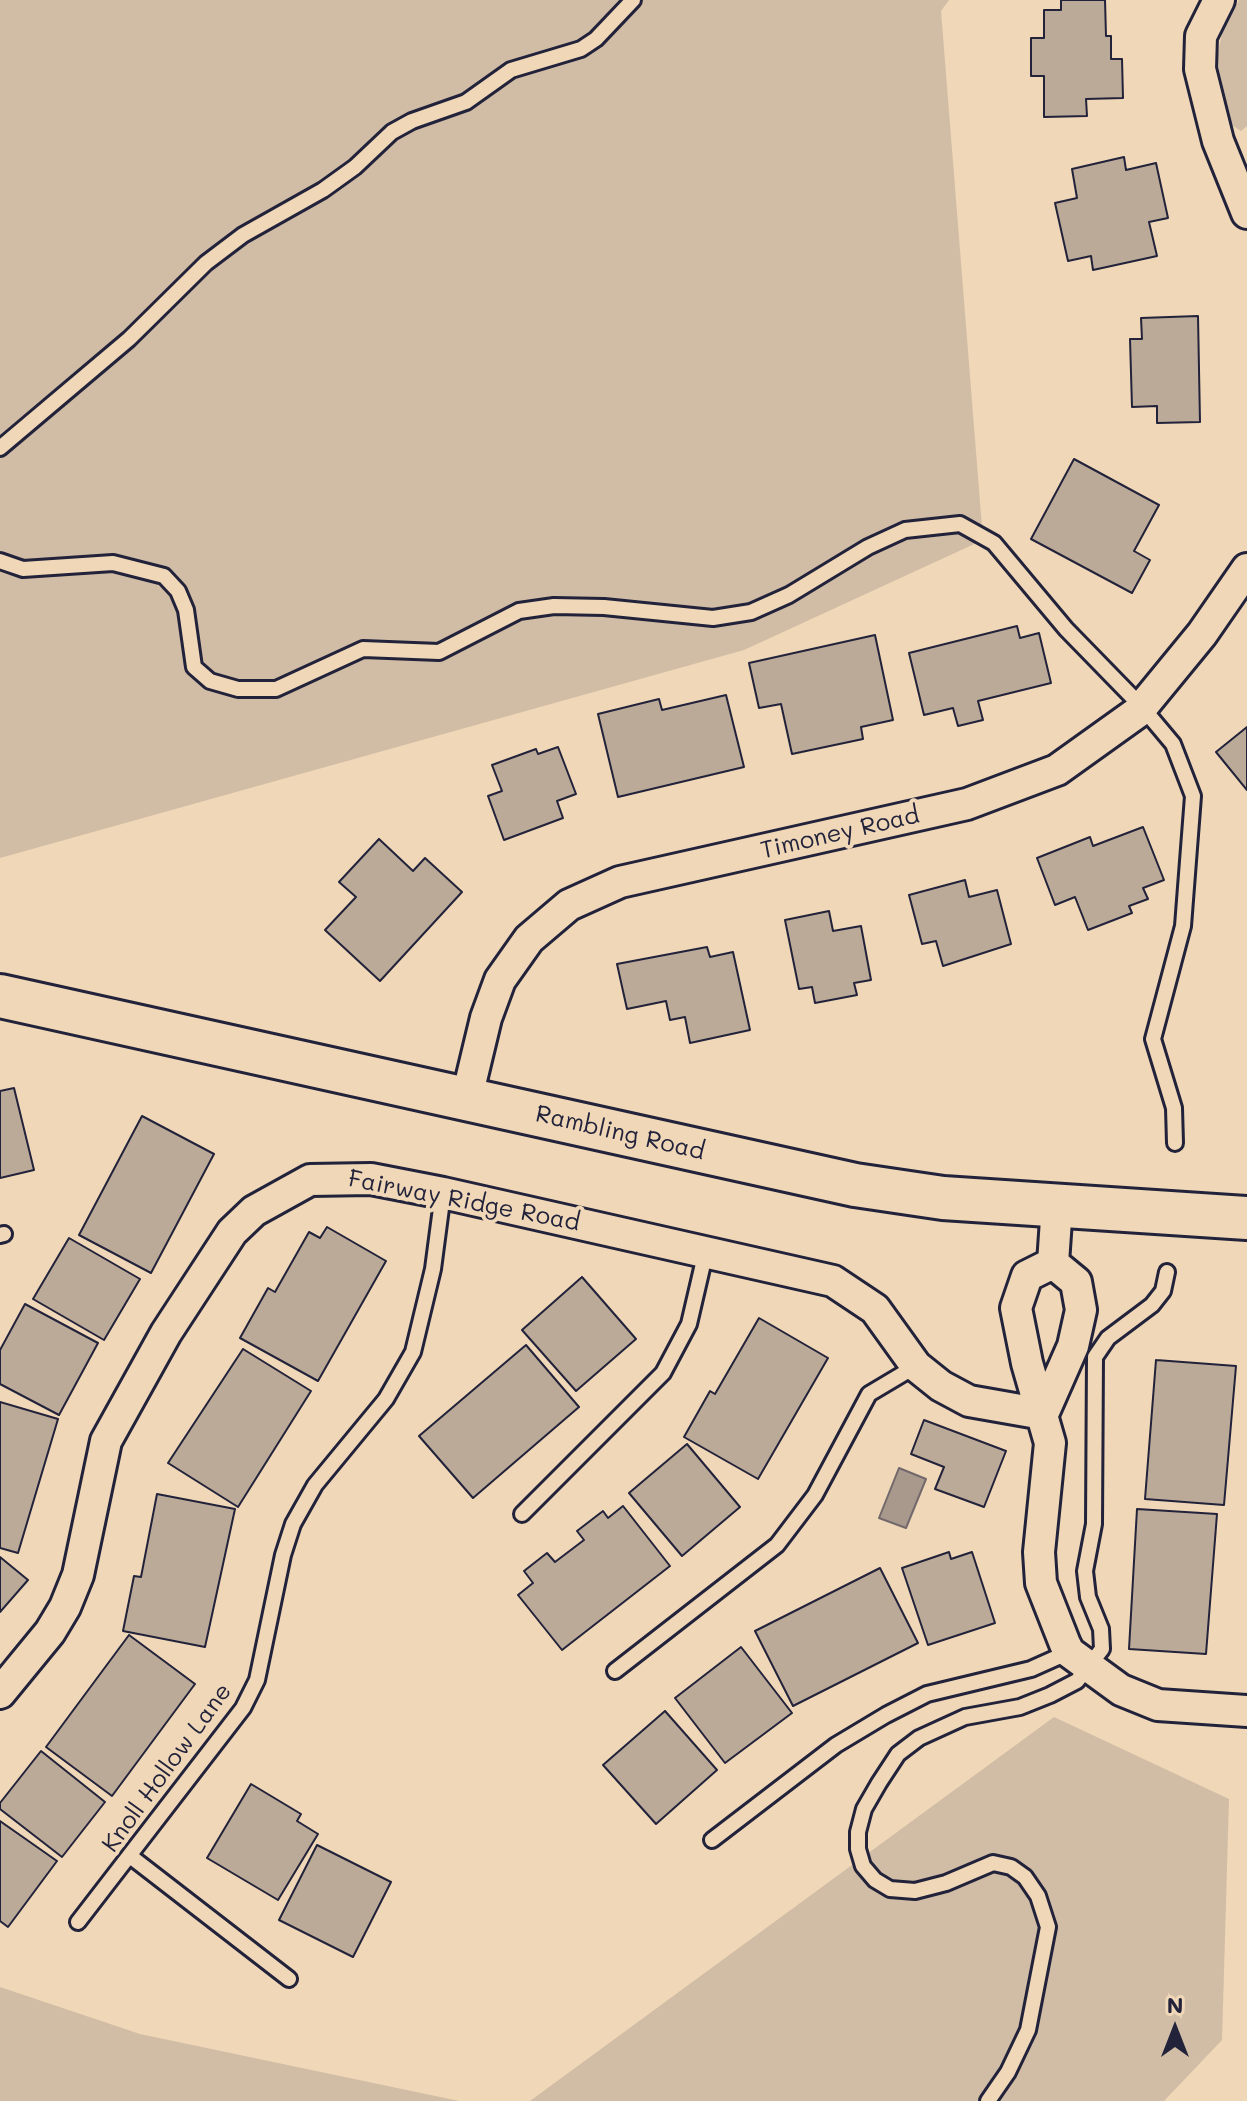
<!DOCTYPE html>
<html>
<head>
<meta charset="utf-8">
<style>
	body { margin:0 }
	#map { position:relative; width:1247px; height:2101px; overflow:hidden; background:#efd7b7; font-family:Mali,sans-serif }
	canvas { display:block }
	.north { position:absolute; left:1135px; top:1989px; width:80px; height:80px; -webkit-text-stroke:6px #efd7b7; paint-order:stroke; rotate:0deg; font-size:22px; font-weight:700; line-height:32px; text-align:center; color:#22223b }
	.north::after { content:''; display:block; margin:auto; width:28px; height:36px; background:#22223b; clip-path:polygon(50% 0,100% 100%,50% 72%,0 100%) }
</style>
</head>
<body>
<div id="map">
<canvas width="1247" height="2101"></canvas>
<div class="north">N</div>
</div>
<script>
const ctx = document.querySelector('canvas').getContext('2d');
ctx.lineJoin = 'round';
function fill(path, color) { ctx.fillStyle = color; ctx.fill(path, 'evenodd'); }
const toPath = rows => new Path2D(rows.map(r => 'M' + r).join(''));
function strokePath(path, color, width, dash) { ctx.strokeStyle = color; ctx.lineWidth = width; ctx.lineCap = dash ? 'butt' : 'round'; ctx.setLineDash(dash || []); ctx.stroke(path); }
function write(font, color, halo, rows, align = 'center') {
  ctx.font = font + ' Mali,sans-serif'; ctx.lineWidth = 8; ctx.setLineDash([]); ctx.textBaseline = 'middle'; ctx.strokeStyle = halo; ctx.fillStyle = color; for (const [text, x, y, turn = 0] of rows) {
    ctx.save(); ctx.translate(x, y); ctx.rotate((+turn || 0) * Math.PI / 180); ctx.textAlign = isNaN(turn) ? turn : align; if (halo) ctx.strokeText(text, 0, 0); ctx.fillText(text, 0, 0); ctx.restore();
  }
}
const green = toPath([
	[0,0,949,0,941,11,983,540,744,650,0,858],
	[1239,0,1247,0,1247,126,1241,131,1232,125,1222,99,1216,63,1222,33],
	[1054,1717,1229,1799,1222,2040,1164,2101,530,2101],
	[0,1987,140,2034,459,2101,0,2101]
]);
const water = toPath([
	[899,1468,926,1479,906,1528,879,1518,899,1468]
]);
const building = toPath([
	[1061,0,1105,0,1106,36,1111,36,1111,59,1122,59,1123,98,1086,99,1087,116,1044,117,1044,76,1031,76,1031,38,1044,38,1044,10,1061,10,1061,0],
	[1124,157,1126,170,1156,163,1168,218,1149,222,1157,256,1093,270,1091,256,1068,261,1055,203,1077,198,1072,169,1124,157],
	[1198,316,1200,422,1157,423,1157,406,1132,407,1130,339,1142,339,1141,318,1198,316],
	[1074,459,1159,505,1134,551,1150,560,1132,593,1031,539,1074,459],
	[1017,626,1020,638,1039,633,1051,683,978,701,983,720,958,726,953,708,924,715,909,653,1017,626],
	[875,635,893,720,861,727,863,739,792,754,781,704,759,708,749,663,875,635],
	[726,695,744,767,618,797,598,714,659,699,662,710,726,695],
	[1247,727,1247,790,1216,752,1247,727],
	[558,747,576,794,557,801,563,818,504,840,488,796,502,791,492,765,536,749,538,754,558,747],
	[1143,827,1164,880,1143,888,1148,899,1129,906,1132,913,1088,930,1075,897,1055,905,1037,858,1090,837,1093,846,1143,827],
	[379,839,413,871,425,858,462,892,380,981,325,930,356,897,339,882,379,839],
	[965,880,969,897,997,890,1011,944,943,966,936,941,922,944,909,895,965,880],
	[829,911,833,931,861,926,871,980,854,983,857,995,815,1003,812,987,799,989,785,920,829,911],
	[707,947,710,957,733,952,750,1030,690,1043,685,1017,670,1020,666,1001,627,1009,617,964,707,947],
	[14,1088,34,1170,0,1178,0,1091,14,1088],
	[142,1116,214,1154,151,1273,79,1235,142,1116],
	[327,1227,386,1261,318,1381,240,1338,268,1288,275,1292,309,1232,320,1238,327,1227],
	[69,1238,140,1279,104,1340,33,1299,69,1238],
	[582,1277,636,1339,576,1391,522,1330,582,1277],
	[25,1304,98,1343,59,1415,0,1384,0,1350,25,1304],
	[759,1318,828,1358,758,1479,684,1437,710,1391,715,1394,759,1318],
	[526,1345,579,1407,473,1498,419,1436,526,1345],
	[243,1349,311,1391,238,1507,168,1463,243,1349],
	[1156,1360,1236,1366,1224,1505,1145,1499,1156,1360],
	[0,1402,58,1419,18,1553,0,1548,0,1402],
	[924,1420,1006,1451,984,1507,935,1489,944,1467,911,1454,924,1420],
	[687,1444,740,1507,682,1556,629,1493,687,1444],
	[157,1494,235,1509,205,1647,123,1631,134,1576,141,1577,157,1494],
	[623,1506,670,1566,562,1650,518,1595,533,1583,524,1571,547,1553,555,1562,584,1540,577,1531,603,1511,608,1518,623,1506],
	[1137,1509,1217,1514,1206,1654,1129,1649,1137,1509],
	[949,1552,951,1559,972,1552,995,1623,928,1645,902,1568,949,1552],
	[0,1557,28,1580,0,1612,0,1557],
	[880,1568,918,1643,793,1706,755,1631,880,1568],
	[129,1635,195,1684,112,1796,46,1747,129,1635],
	[741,1647,792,1713,725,1763,675,1698,741,1647],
	[665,1711,717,1770,656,1824,603,1765,665,1711],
	[41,1751,105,1802,62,1857,0,1809,0,1803,41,1751],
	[251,1784,301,1814,297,1821,318,1834,278,1900,207,1858,251,1784],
	[0,1821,57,1861,8,1927,0,1921,0,1821],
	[317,1845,391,1882,353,1957,279,1920,317,1845]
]);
const lane = toPath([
	[0,448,129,339,206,263,243,235,323,190,355,167,392,132,412,121,466,102,511,70,581,49,596,39,633,0],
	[0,561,23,569,113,563,164,576,178,591,186,610,194,667,210,681,238,689,276,689,363,649,439,652,519,611,554,606,604,607,713,618,751,612,789,595,868,547,905,530,960,524,994,543,1066,629,1142,707,1173,744,1193,796,1183,926,1153,1039,1174,1108,1175,1143],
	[0,1235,4,1234],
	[522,1514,663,1373,689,1324,706,1251],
	[615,1671,777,1545,815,1495,869,1394,916,1366],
	[712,1840,836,1745,886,1715,927,1694,1031,1669,1069,1652],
	[130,1856,289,1979],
	[78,1922,243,1708,257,1680,283,1555,293,1524,315,1485,386,1399,413,1352,433,1269,443,1193],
	[988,2101,1008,2072,1028,2030,1048,1927,1038,1896,1025,1877,1011,1867,993,1863,946,1883,915,1891,890,1889,875,1880,863,1866,858,1849,858,1832,864,1809,879,1783,898,1754,919,1738,965,1717,1020,1707,1050,1695,1077,1681,1102,1649,1101,1629,1088,1597,1085,1571,1094,1524,1095,1357,1108,1338,1152,1305,1163,1291,1167,1272]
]);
const street = toPath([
	[1219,0,1201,36,1200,69,1218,141,1247,213],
	[467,1097,486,1018,500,980,529,939,569,905,620,882,967,804,1057,770,1138,712,1202,634,1247,569],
	[1053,1263,1027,1276,1016,1308,1027,1363,1050,1443,1039,1552,1041,1583,1065,1644,1069,1652,1121,1690,1158,1705,1247,1711],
	[1053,1263,1057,1205],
	[1043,1414,1073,1346,1081,1310,1076,1282,1053,1263],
	[0,1693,50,1632,65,1607,78,1575,106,1441,166,1333,232,1232,254,1211,310,1180,371,1179,443,1193,833,1281,875,1309,916,1366,941,1386,969,1401,1043,1414]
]);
const secondary = toPath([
	[0,996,855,1185,943,1198,1247,1218]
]);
const streetNames = [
	["Timoney Road",840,833,-13],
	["Rambling Road",620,1133,13],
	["Fairway Ridge Road",464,1201,11],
	["Knoll Hollow Lane",167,1768,-54]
];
fill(green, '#d1bda5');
fill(water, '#a9998d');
strokePath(water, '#73696c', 2);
fill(building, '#bcaa98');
strokePath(building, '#22223b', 2);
strokePath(lane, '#22223b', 20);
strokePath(street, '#22223b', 36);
strokePath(secondary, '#22223b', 48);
strokePath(lane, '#efd7b7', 14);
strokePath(street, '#efd7b7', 30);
strokePath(secondary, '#efd7b7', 42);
write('24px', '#22223b', '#efd7b7', streetNames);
</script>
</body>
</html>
